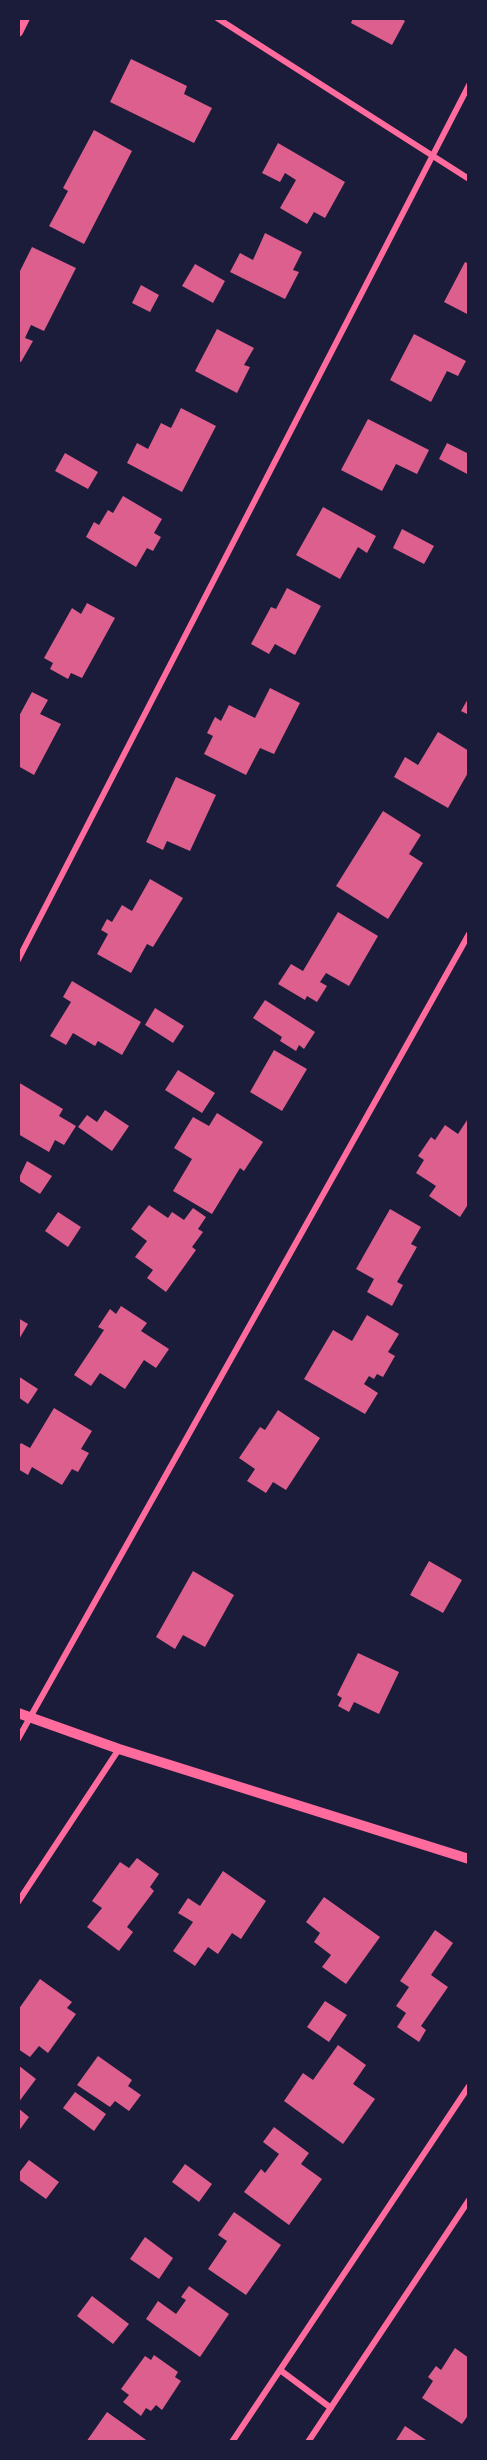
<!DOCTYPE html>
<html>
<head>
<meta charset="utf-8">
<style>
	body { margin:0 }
	#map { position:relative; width:487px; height:2460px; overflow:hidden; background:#1b1b3a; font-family:Helvetica,sans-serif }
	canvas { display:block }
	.frame { position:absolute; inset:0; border:20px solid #1b1b3a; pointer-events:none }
</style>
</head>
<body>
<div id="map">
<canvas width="487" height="2460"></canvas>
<div class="frame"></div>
</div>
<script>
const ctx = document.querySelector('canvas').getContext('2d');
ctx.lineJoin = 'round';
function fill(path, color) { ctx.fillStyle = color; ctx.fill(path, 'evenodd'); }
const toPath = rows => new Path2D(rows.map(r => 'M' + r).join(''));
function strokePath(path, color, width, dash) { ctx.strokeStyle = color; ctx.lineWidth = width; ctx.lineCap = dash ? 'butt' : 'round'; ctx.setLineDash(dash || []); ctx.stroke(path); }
const building = toPath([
	[353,18,400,18,405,21,392,45,351,23],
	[131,59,187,86,184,94,212,108,194,143,110,102],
	[94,130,132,151,84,244,49,226,68,191,63,188],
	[278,143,345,182,325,218,314,212,307,224,280,208,296,180,285,173,280,182,262,173],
	[265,233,302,252,293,270,299,272,285,299,230,272,240,253,253,260],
	[32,247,76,268,44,331,31,325,25,338,33,341,21,362,18,361,18,275],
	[465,262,469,264,469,315,444,302],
	[195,264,225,281,213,303,182,286],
	[141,285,159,295,150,312,132,303],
	[217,329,254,348,244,365,250,367,237,393,195,371],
	[414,334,466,361,458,376,447,371,431,402,390,380],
	[181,408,216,426,182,492,127,463,137,443,148,449,161,423,171,428],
	[368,419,429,450,417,474,396,464,382,491,341,470],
	[447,443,469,454,469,475,439,459],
	[65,453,98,472,88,489,55,471],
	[123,496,162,519,154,533,161,537,153,551,147,548,136,567,86,537,94,522,99,525,108,510,113,513],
	[323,507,376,536,367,553,358,547,340,579,296,555],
	[402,529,434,546,424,564,393,548],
	[287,588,321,606,295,655,275,644,269,654,251,644,271,607,276,609],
	[87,603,115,618,82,678,71,673,68,679,50,669,53,663,44,658,72,608,81,614],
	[270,688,300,703,274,754,260,748,246,775,204,754,213,736,207,733,215,717,221,721,229,705,255,718],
	[32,692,48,700,40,714,61,724,34,775,18,766,18,718],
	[469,697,469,715,461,711],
	[438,732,469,751,469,771,448,808,394,777,405,757,418,765],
	[176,777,216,795,190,851,167,841,163,850,146,842],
	[383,811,421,835,409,854,423,863,388,919,336,886],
	[150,879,183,898,153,947,147,944,131,973,97,954,108,934,101,930,107,919,112,922,122,905,132,911],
	[338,912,378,936,349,986,326,973,320,982,327,986,317,1002,307,996,305,1000,278,984,291,964,303,971],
	[72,981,141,1022,122,1055,98,1041,95,1046,73,1033,66,1045,50,1036,71,1002,63,997],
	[265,1000,315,1032,304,1049,299,1045,296,1051,280,1041,282,1037,253,1018],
	[155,1008,184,1026,173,1043,145,1025],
	[274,1050,307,1069,282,1111,250,1092],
	[178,1070,215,1093,202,1113,165,1090],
	[18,1082,63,1109,59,1116,76,1126,64,1145,55,1140,49,1152,18,1134],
	[105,1110,129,1126,112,1151,78,1127,87,1115,97,1122],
	[217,1113,263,1142,244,1171,240,1168,212,1214,173,1191,192,1159,174,1148,193,1117,209,1126],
	[469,1117,469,1203,460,1217,429,1196,436,1186,416,1173,424,1160,418,1156,431,1137,435,1140,445,1125,458,1134],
	[27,1161,52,1176,40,1194,18,1180],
	[149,1205,168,1218,172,1212,184,1220,193,1208,206,1217,198,1229,203,1232,192,1247,196,1250,166,1292,147,1278,153,1270,135,1257,147,1241,131,1229],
	[390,1209,421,1227,411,1244,417,1247,397,1282,403,1285,392,1306,367,1292,374,1279,356,1269],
	[58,1212,81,1227,68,1247,45,1231],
	[121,1306,147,1323,141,1331,169,1349,156,1368,144,1360,125,1389,100,1373,91,1386,74,1375,104,1330,98,1327,110,1309,116,1314],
	[367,1315,399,1334,388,1352,395,1356,383,1377,377,1374,374,1379,369,1376,364,1384,378,1393,365,1414,304,1379,333,1330,352,1341],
	[18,1318,28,1324,18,1341],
	[18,1376,38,1389,28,1404,18,1397],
	[54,1408,92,1431,81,1449,89,1453,78,1472,72,1469,62,1485,32,1467,28,1475,18,1469,18,1448,21,1443,30,1448],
	[278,1410,320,1438,286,1490,273,1482,266,1493,247,1481,255,1469,239,1458,260,1427,265,1430],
	[429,1561,462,1580,443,1613,410,1595],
	[193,1571,234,1595,205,1647,183,1635,175,1649,156,1637],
	[358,1653,399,1672,379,1714,354,1702,349,1712,338,1706,342,1698,337,1695],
	[137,1858,159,1874,150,1887,154,1891,127,1927,133,1932,119,1951,87,1927,102,1908,92,1901,120,1862,129,1868],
	[223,1871,266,1901,241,1939,232,1933,218,1954,208,1947,195,1966,173,1951,193,1922,178,1913,188,1898,200,1906],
	[324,1897,380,1937,346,1984,322,1967,331,1955,314,1942,320,1933,306,1922],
	[435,1930,453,1943,431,1975,448,1987,421,2026,426,2030,419,2042,397,2027,406,2013,396,2006,409,1987,400,1981],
	[40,1979,72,2002,67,2008,76,2014,48,2053,39,2046,30,2057,18,2049,18,2010],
	[325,2001,347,2015,329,2042,307,2027],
	[338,2045,366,2065,353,2084,375,2099,343,2144,284,2101,303,2073,313,2080],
	[98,2056,132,2080,128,2086,141,2095,129,2111,115,2101,110,2107,77,2085],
	[18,2065,36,2079,18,2103],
	[75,2092,106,2114,94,2131,63,2108],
	[18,2108,29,2117,18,2132],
	[274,2127,309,2153,301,2164,322,2179,289,2225,244,2192,261,2169,265,2173,279,2154,263,2142],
	[29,2160,59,2182,46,2199,18,2179,18,2174],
	[185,2164,212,2184,199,2202,172,2182],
	[234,2212,281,2245,246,2295,208,2269,227,2241,218,2235],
	[145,2237,173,2258,159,2279,130,2259],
	[189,2286,229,2314,200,2357,146,2319,158,2301,176,2314,186,2300,181,2297],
	[92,2296,129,2324,113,2344,77,2316],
	[455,2348,469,2358,469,2414,462,2424,422,2398,433,2381,428,2377,436,2366,441,2370],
	[154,2355,178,2372,175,2377,181,2381,162,2410,156,2405,151,2411,146,2408,141,2416,123,2402,129,2395,121,2389,145,2356,151,2360],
	[107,2412,149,2442,86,2442],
	[405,2426,429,2442,395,2442]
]);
const minor = toPath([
	[217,18,469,179],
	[18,960,469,85],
	[18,1739,469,934],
	[18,1902,119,1749],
	[280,2370,331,2408],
	[232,2442,469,2086],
	[308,2442,469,2200]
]);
const tertiary = toPath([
	[18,32,25,18],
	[18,1713,119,1749,469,1859]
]);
fill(building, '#dd5f8e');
strokePath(minor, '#ff6b9d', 6);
strokePath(tertiary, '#ff6b9d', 10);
</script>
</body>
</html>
